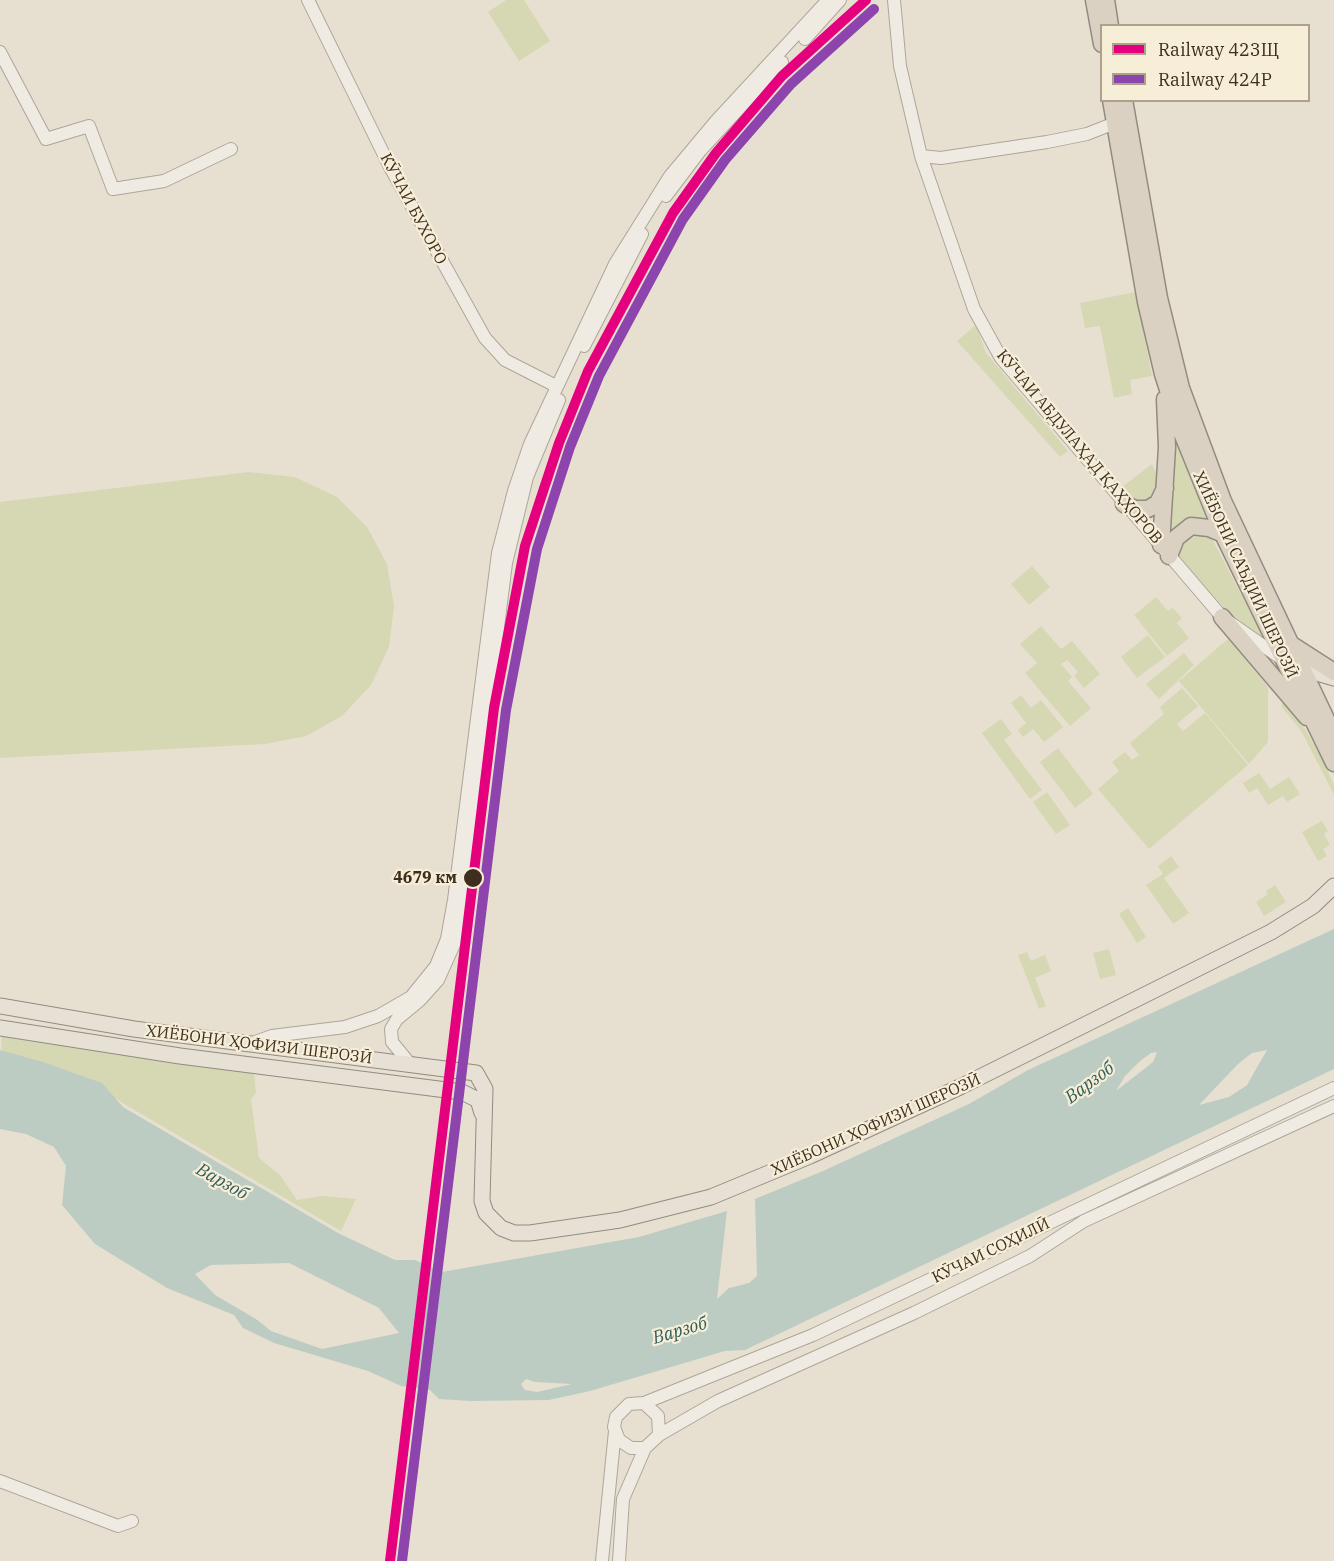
<!DOCTYPE html>
<html>
<head>
<meta charset="utf-8">
<style>
	body { margin:0 }
	#map { position:relative; width:1334px; height:1561px; overflow:hidden; background:#e7e0d1; font-family:"IBM Plex Serif",serif }
	canvas { display:block }
	.legend { position:absolute; left:1100px; top:24px; width:210px; height:78px; box-sizing:border-box; background:#f7eed8; border:2px solid #ada18e; margin:0; padding:8px 10px; list-style:none; font-size:18px; color:#3d2e20 }
	.legend li { display:flex; align-items:center; gap:12px; height:30px }
	.legend b { width:30px; border:2px solid #ada18e }
</style>
</head>
<body>
<div id="map">
<canvas width="1334" height="1561"></canvas>
<ul class="legend">
<li><b style="height:8px;background:#e5007d"></b>Railway 423Щ</li>
<li><b style="height:8px;background:#8e44ad"></b>Railway 424Р</li>
</ul>
</div>
<script>
const ctx = document.querySelector('canvas').getContext('2d');
ctx.lineJoin = 'round';
function fill(path, color) { ctx.fillStyle = color; ctx.fill(path, 'evenodd'); }
const toPath = rows => new Path2D(rows.map(r => 'M' + r).join(''));
function strokePath(path, color, width, dash) { ctx.strokeStyle = color; ctx.lineWidth = width; ctx.lineCap = dash ? 'butt' : 'round'; ctx.setLineDash(dash || []); ctx.stroke(path); }
function write(font, color, halo, rows, align = 'center') {
  ctx.font = font + ' "IBM Plex Serif",serif'; ctx.lineWidth = 4.5; ctx.setLineDash([]); ctx.textBaseline = 'middle'; ctx.strokeStyle = halo; ctx.fillStyle = color; for (const [text, x, y, turn = 0] of rows) {
    ctx.save(); ctx.translate(x, y); ctx.rotate((+turn || 0) * Math.PI / 180); ctx.textAlign = isNaN(turn) ? turn : align; if (halo) ctx.strokeText(text, 0, 0); ctx.fillText(text, 0, 0); ctx.restore();
  }
}
const green = toPath([
	[506,0,524,0,550,41,519,61,488,12],
	[1136,292,1152,376,1130,380,1132,394,1114,398,1100,326,1085,328,1080,303],
	[976,325,986,353,1068,451,1060,457,957,341],
	[1172,424,1208,519,1181,522,1169,539],
	[1152,464,1158,477,1158,492,1154,500,1132,503,1118,490],
	[249,472,295,477,337,497,367,527,387,564,394,606,389,647,371,685,342,716,306,736,265,744,0,758,0,502],
	[1186,534,1210,535,1267,644,1210,595,1177,554],
	[1032,566,1050,587,1029,605,1011,584],
	[1156,597,1168,611,1173,608,1182,618,1177,623,1189,638,1167,656,1134,615],
	[1041,626,1061,649,1072,641,1100,674,1084,688,1074,676,1078,672,1067,660,1061,664,1072,677,1068,681,1091,708,1070,726,1025,673,1037,663,1020,644],
	[1148,635,1165,657,1137,678,1121,657],
	[1228,639,1268,687,1268,742,1249,764,1179,681],
	[1184,653,1194,665,1159,699,1146,684],
	[1182,688,1198,706,1177,724,1183,731,1205,713,1248,765,1149,849,1098,789,1119,771,1112,762,1125,752,1132,760,1139,755,1130,743,1164,714,1160,707],
	[1021,695,1031,708,1041,700,1063,727,1044,742,1033,729,1023,737,1018,730,1026,723,1011,703],
	[1283,703,1305,729,1323,761,1334,785,1334,795,1302,732,1281,706],
	[1001,719,1012,734,1004,740,1042,790,1030,799,982,733],
	[1058,748,1093,794,1075,808,1040,762],
	[1259,773,1270,789,1289,777,1300,794,1287,802,1283,796,1268,805,1257,788,1249,793,1243,783],
	[1047,792,1070,825,1056,834,1033,802],
	[1322,821,1328,831,1324,834,1330,845,1323,849,1327,856,1318,861,1302,832],
	[1171,856,1179,867,1164,878,1189,913,1173,924,1146,885,1163,874,1158,866],
	[1275,885,1286,902,1264,916,1256,902,1268,894,1266,891],
	[1128,908,1146,937,1137,943,1119,914],
	[1109,949,1116,975,1100,979,1093,953],
	[1027,952,1031,961,1045,955,1051,971,1035,978,1046,1006,1039,1009,1018,955],
	[2,1034,254,1072,256,1093,251,1099,259,1158,280,1175,297,1200,323,1196,356,1199,341,1231,92,1085,1,1056]
]);
const water = toPath([
	[1334,929,1334,1069,745,1350,725,1351,590,1391,549,1400,471,1401,439,1399,430,1390,401,1386,368,1371,274,1343,243,1328,234,1315,167,1288,95,1244,62,1205,66,1166,54,1147,26,1134,0,1129,0,1050,43,1062,102,1083,123,1107,338,1233,395,1260,415,1260,442,1272,639,1237,727,1211,717,1299,729,1288,749,1283,757,1276,755,1199,823,1171,969,1104,1028,1070],
	[1267,1050,1247,1085,1229,1097,1199,1105,1238,1064,1252,1053],
	[1157,1052,1153,1062,1116,1091,1125,1076,1140,1061,1151,1053],
	[289,1263,379,1308,399,1333,322,1349,271,1331,256,1319,215,1295,195,1274,211,1265],
	[526,1379,535,1382,572,1384,537,1392,525,1390,521,1384]
]);
const minor = toPath([
	[308,0,390,167,485,338,505,360,556,386],
	[894,0,900,66,921,156,974,309,1001,358,1222,617,1285,661],
	[805,39,840,0],
	[0,52,46,139,89,126,113,189,164,181,231,149],
	[921,156,941,158,1047,142,1087,134,1115,123],
	[666,196,700,151,782,62],
	[584,346,642,234],
	[252,1043,272,1036,345,1027,378,1016,411,997,436,966,447,939,454,900,498,553,514,491,530,444,615,264,670,176,716,121,828,0],
	[410,1064,392,1042,391,1029,397,1019,420,1000,438,980,456,940,464,899,506,563,527,477,559,400],
	[644,1403,813,1335,1334,1088],
	[659,1435,658,1416,644,1403,629,1404,616,1417,614,1427,619,1440,631,1448,645,1448,659,1435,718,1401,914,1313,1030,1256,1084,1221,1334,1106],
	[0,1481,118,1526,132,1521],
	[602,1561,615,1431],
	[619,1561,623,1499,645,1448]
]);
const major = toPath([
	[1294,666,1334,678],
	[0,1006,134,1029,476,1073,485,1089,482,1201,486,1213,501,1228,514,1233,530,1233,620,1220,711,1197,810,1156,960,1087,1271,932,1313,906,1334,886],
	[0,1028,180,1056,462,1092,478,1100,482,1113]
]);
const highway = toPath([
	[1094,0,1102,44],
	[1106,0,1110,26],
	[1111,100,1146,302,1163,374,1182,433,1223,534,1334,763],
	[1124,100,1159,298,1181,388,1223,501,1334,736],
	[1124,504,1135,509,1148,509,1158,503,1165,488],
	[1161,545,1167,447,1165,399],
	[1169,556,1176,538,1191,526,1209,528,1223,534],
	[1222,617,1307,717],
	[1292,645,1334,672]
]);
const rail1 = toPath([
	[390,1561,494,708,525,546,559,443,588,371,673,213,716,153,782,76,866,0]
]);
const rail2 = toPath([
	[402,1561,506,710,537,549,570,447,599,376,683,219,725,160,791,84,874,9]
]);
const markers = [
	[473,878,10,"#3d2e20"]
];
const streetNames = [
	["КӮЧАИ БУХОРО",413,209,62],
	["КӮЧАИ АБДУЛАҲАД ҚАҲҲОРОВ",1079,447,50],
	["ХИЁБОНИ САЪДИИ ШЕРОЗӢ",1245,575,65],
	["ХИЁБОНИ ҲОФИЗИ ШЕРОЗӢ",259,1045,7],
	["ХИЁБОНИ ҲОФИЗИ ШЕРОЗӢ",876,1125,-24],
	["КӮЧАИ СОҲИЛӢ",991,1251,-26]
];
const stopNames = [
	["4679 км",457,878]
];
const waterNames = [
	["Варзоб",1090,1083,-37],
	["Варзоб",222,1182,29],
	["Варзоб",680,1331,-17]
];
fill(green, '#d6d7b3');
fill(water, '#bcccc2');
strokePath(minor, '#ada599', 14);
strokePath(major, '#928b80', 17);
strokePath(highway, '#928b80', 19);
strokePath(minor, '#efebe3', 12);
strokePath(major, '#e6e1d4', 15);
strokePath(highway, '#dad1c2', 16);
strokePath(rail1, '#e5007d', 10);
strokePath(rail2, '#8e44ad', 10);
for (const [x, y, r, color] of markers) { const dot = new Path2D(); dot.arc(x, y, r, 0, 2 * Math.PI); ctx.fillStyle = color; ctx.fill(dot); strokePath(dot, '#f7eed8', 2); }
write('16px', '#3d2e20', '#f7eed8', streetNames);
write('bold 16px', '#3d2e20', '#f7eed8', stopNames, 'right');
write('italic 18px', '#2f5d5a', '#f7eed8', waterNames);
</script>
</body>
</html>
